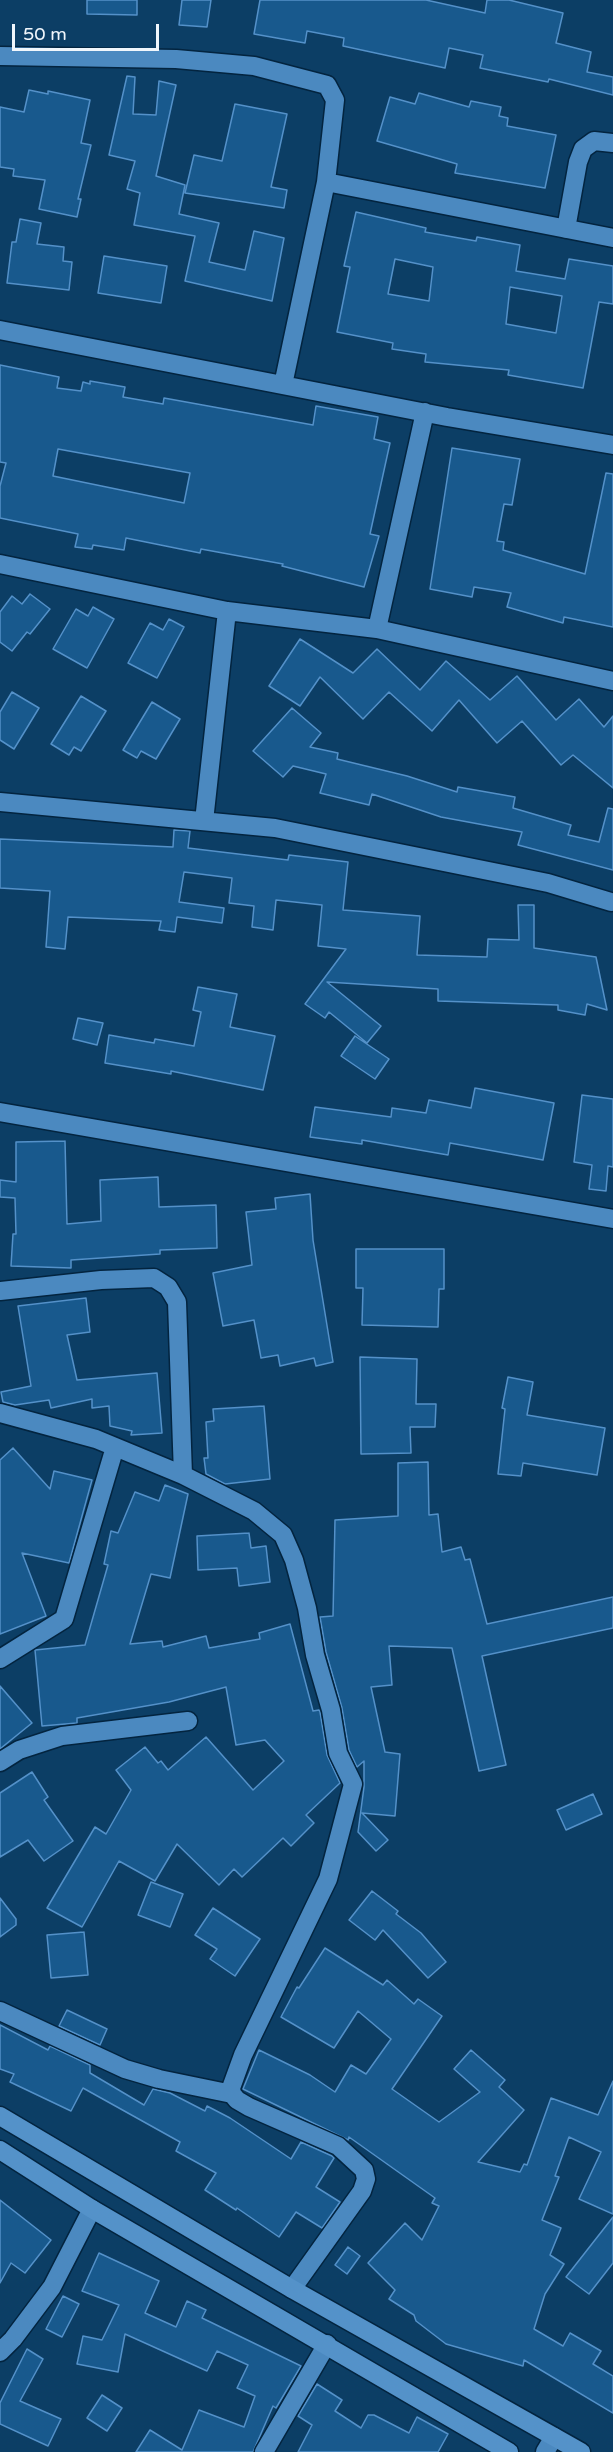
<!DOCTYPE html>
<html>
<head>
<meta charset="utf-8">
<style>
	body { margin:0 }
	#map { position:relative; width:613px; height:2452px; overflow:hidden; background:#0c3e65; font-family:"Varela Round",sans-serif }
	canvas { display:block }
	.scale { position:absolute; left:12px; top:24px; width:147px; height:27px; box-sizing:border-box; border:3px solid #f0f6fc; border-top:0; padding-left:8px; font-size:18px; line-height:21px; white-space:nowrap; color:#f0f6fc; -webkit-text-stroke:4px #0c3e65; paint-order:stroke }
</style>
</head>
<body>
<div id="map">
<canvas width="613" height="2452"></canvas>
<div class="scale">50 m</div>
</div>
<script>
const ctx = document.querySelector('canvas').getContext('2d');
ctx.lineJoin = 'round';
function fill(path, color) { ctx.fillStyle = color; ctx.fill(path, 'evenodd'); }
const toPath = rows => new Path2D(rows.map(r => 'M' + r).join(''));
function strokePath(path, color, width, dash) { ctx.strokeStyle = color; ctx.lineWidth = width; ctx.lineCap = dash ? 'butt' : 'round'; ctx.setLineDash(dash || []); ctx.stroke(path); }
const building = toPath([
	[87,0,137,0,137,15,87,14,87,0],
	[182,0,211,0,207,27,179,25,182,0],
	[260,0,426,0,485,13,487,0,509,0,563,13,556,43,591,52,587,72,613,77,613,95,549,79,548,82,480,68,483,55,449,48,445,68,343,46,344,38,307,31,305,43,254,34,260,0],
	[127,76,135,77,133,114,156,115,159,81,176,85,156,176,185,185,179,214,219,223,209,262,245,270,254,231,284,238,272,301,185,281,195,236,134,225,140,193,127,189,135,161,109,155,127,76],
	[29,90,48,94,48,91,90,100,81,143,91,145,78,199,81,199,77,217,39,209,45,180,13,176,14,169,0,167,0,107,24,112,29,90],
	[419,93,469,107,471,101,501,107,499,116,508,118,507,126,556,135,545,188,455,173,457,164,377,141,390,97,415,104,419,93],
	[235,104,287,114,271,187,287,190,284,208,185,193,194,155,222,161,235,104],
	[356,212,426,228,425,232,476,241,477,237,520,245,516,271,565,279,569,259,613,266,613,304,599,302,583,388,508,375,509,370,425,362,426,354,392,349,393,343,337,332,350,267,344,266,356,212],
	[395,259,433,267,429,301,388,294,395,259],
	[510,287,562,296,556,333,506,324,510,287],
	[20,219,41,223,37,244,64,247,63,261,72,262,69,290,7,283,12,242,16,242,20,219],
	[104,256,167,266,161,303,98,293,104,256],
	[0,365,59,377,57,388,81,391,83,382,90,384,90,381,125,387,123,397,163,404,164,398,313,425,316,406,378,417,374,439,390,443,370,534,379,536,364,587,282,566,283,564,201,549,200,553,126,538,124,550,93,545,92,549,75,547,78,534,0,518,0,486,6,463,0,462,0,365],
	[58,449,190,473,184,503,53,476,58,449],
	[452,448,520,459,512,505,504,504,497,541,504,542,503,550,585,574,606,473,613,474,613,627,564,617,563,623,507,607,511,593,474,587,472,597,430,589,452,448],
	[30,594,50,609,30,634,27,632,12,651,0,642,0,612,12,596,22,604,30,594],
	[93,607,114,619,87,668,53,649,76,609,88,616,93,607],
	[169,619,184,627,157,678,128,663,150,623,163,630,169,619],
	[300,639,353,673,377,649,420,690,446,661,490,700,517,676,556,720,579,699,604,727,613,716,613,788,573,755,561,765,522,721,497,743,459,700,432,731,389,692,363,719,320,677,300,706,269,686,300,639],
	[12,692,39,708,14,749,0,740,0,712,12,692],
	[81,696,106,711,81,751,74,747,69,755,51,744,81,696],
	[152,702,180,719,156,759,141,751,137,758,123,750,152,702],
	[292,708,321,733,310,747,338,753,337,759,407,776,457,792,458,787,515,797,513,808,571,825,568,835,599,842,608,808,613,809,613,870,518,845,522,832,441,817,372,794,369,805,320,793,326,774,293,766,283,777,253,751,292,708],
	[174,830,190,831,188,848,288,860,289,855,348,862,343,910,420,916,417,955,487,957,488,939,519,940,518,905,534,905,534,948,596,957,607,1010,587,1004,585,1015,558,1010,558,1005,438,1001,438,989,327,982,381,1026,367,1043,329,1012,325,1018,305,1004,346,949,318,946,322,905,276,900,273,930,252,927,254,906,229,903,232,878,184,872,179,902,224,908,222,923,177,917,175,932,159,930,161,921,68,917,65,949,46,947,50,891,0,888,0,839,173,847,174,830],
	[198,987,237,994,230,1027,275,1036,263,1090,171,1071,171,1074,105,1063,109,1035,154,1043,155,1039,194,1046,201,1012,193,1010,198,987],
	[78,1018,103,1023,97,1045,73,1039,78,1018],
	[355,1036,389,1059,375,1079,341,1056,355,1036],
	[475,1088,554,1103,543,1160,450,1143,448,1155,362,1140,362,1144,310,1137,315,1107,391,1117,392,1108,426,1113,429,1100,471,1108,475,1088],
	[582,1095,613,1099,613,1167,608,1166,606,1191,589,1189,592,1165,574,1162,582,1095],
	[65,1141,67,1224,101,1221,100,1180,158,1177,159,1207,216,1205,217,1248,160,1250,160,1254,71,1260,71,1268,11,1266,13,1234,16,1234,15,1198,0,1197,0,1180,16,1182,16,1142,65,1141],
	[310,1194,313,1240,333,1362,316,1366,314,1358,280,1366,278,1355,261,1358,254,1320,223,1326,213,1273,252,1265,246,1212,276,1209,275,1198,310,1194],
	[356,1249,444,1249,444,1289,439,1289,438,1327,362,1325,363,1288,356,1288,356,1249],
	[86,1298,90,1332,67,1335,77,1380,157,1373,162,1433,131,1435,132,1431,110,1426,109,1406,92,1408,92,1399,51,1408,49,1400,15,1405,3,1402,1,1392,31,1386,18,1306,86,1298],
	[360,1357,417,1359,416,1404,436,1404,435,1427,410,1427,411,1453,361,1454,360,1357],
	[508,1377,533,1382,527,1415,605,1428,597,1475,523,1463,521,1476,498,1474,505,1409,502,1408,508,1377],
	[264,1406,270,1479,225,1484,206,1474,204,1458,208,1458,206,1422,214,1421,213,1409,264,1406],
	[13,1448,50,1489,54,1471,92,1480,69,1563,22,1553,46,1616,0,1634,0,1460,13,1448],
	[428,1462,429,1515,438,1514,442,1552,461,1547,465,1560,470,1559,487,1624,613,1597,613,1628,482,1656,506,1765,479,1771,452,1648,389,1646,392,1685,371,1687,385,1752,400,1754,395,1816,362,1813,388,1840,376,1851,358,1832,364,1787,364,1761,357,1767,349,1750,342,1708,326,1652,320,1617,333,1616,335,1520,398,1516,398,1463,428,1462],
	[165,1485,188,1494,170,1578,151,1574,130,1644,162,1641,163,1647,206,1636,209,1648,260,1639,259,1633,290,1624,313,1711,319,1710,320,1712,327,1755,340,1783,306,1815,314,1823,291,1846,283,1838,242,1877,234,1869,219,1885,177,1844,155,1881,119,1861,82,1927,47,1908,95,1827,106,1834,131,1790,116,1770,145,1747,158,1763,161,1761,168,1770,206,1737,253,1790,284,1761,265,1740,236,1745,226,1687,169,1702,77,1718,77,1723,42,1726,35,1650,85,1645,108,1565,104,1564,111,1531,118,1533,135,1492,159,1501,165,1485],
	[249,1533,251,1548,266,1546,270,1582,239,1586,237,1568,198,1570,197,1536,249,1533],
	[0,1686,32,1723,0,1749,0,1686],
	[32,1772,48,1797,44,1800,73,1841,44,1861,28,1840,0,1857,0,1793,32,1772],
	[593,1794,602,1814,566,1830,557,1810,593,1794],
	[151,1882,183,1894,170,1927,138,1915,151,1882],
	[372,1891,398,1911,396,1914,421,1933,446,1962,428,1978,383,1930,375,1940,349,1920,372,1891],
	[0,1898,16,1919,16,1925,0,1937,0,1898],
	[213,1908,260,1939,235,1976,210,1959,217,1949,195,1935,213,1908],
	[84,1932,88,1975,51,1978,47,1935,84,1932],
	[325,1948,383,1985,387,1980,414,2004,418,1999,442,2016,392,2089,439,2122,480,2092,454,2069,471,2050,505,2080,499,2087,524,2110,478,2162,520,2172,524,2164,527,2165,551,2098,598,2115,613,2081,613,2214,579,2199,601,2152,569,2137,555,2176,559,2177,542,2220,561,2228,550,2255,564,2264,545,2294,534,2329,563,2346,570,2333,601,2351,593,2364,613,2376,613,2413,524,2360,523,2366,446,2344,416,2321,414,2315,389,2299,395,2290,368,2263,405,2223,422,2240,439,2206,432,2203,435,2198,349,2137,348,2140,243,2089,259,2050,310,2075,335,2092,351,2065,366,2074,391,2039,358,2011,334,2048,281,2017,297,1987,299,1988,325,1948],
	[67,2010,107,2029,100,2045,59,2026,67,2010],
	[0,2025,48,2050,50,2046,90,2065,90,2073,144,2105,153,2089,170,2093,205,2111,207,2106,230,2118,291,2159,301,2142,332,2156,334,2158,316,2187,340,2202,322,2228,296,2212,279,2237,237,2208,236,2210,205,2190,216,2173,176,2151,180,2142,83,2088,71,2111,10,2082,14,2074,0,2069,0,2025],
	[0,2200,51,2240,25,2273,11,2263,0,2283,0,2200],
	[613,2217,613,2263,589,2294,566,2277,613,2217],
	[348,2247,360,2256,347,2274,335,2265,348,2247],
	[99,2253,159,2281,145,2313,176,2327,187,2301,206,2310,202,2318,301,2366,276,2408,273,2406,253,2452,136,2452,150,2430,182,2450,199,2410,244,2427,255,2396,237,2388,248,2365,217,2351,207,2371,125,2334,118,2372,77,2364,83,2336,102,2340,119,2305,82,2291,99,2253],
	[63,2296,79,2304,62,2337,46,2329,63,2296],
	[27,2349,43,2359,20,2401,61,2419,48,2446,0,2424,0,2403,27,2349],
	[317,2384,342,2400,335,2411,361,2428,368,2415,374,2415,409,2433,417,2417,448,2434,438,2452,298,2452,312,2425,298,2416,317,2384],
	[102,2395,122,2408,107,2431,87,2418,102,2395]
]);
const street = toPath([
	[0,56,176,59,254,66,327,85,335,100,326,182,283,385],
	[326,182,613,238],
	[566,229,578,162,583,149,594,141,613,143],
	[0,330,447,417,613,445],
	[0,564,227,611,377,629,613,681],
	[377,629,425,412],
	[0,802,275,828,548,883,611,902],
	[204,821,227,611],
	[0,1112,613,1219],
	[0,1291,101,1280,154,1278,168,1287,177,1302,183,1475],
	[0,1413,96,1439,183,1475,254,1511,283,1535,294,1560,307,1608,315,1655,331,1710,338,1753,353,1784,328,1879,243,2055,231,2088,232,2094,237,2100,249,2107,338,2146,364,2170,366,2179,362,2191,292,2289],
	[0,1659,64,1619,115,1447],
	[0,1762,19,1750,62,1736,188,1721],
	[0,2011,125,2069,159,2079,232,2094],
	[0,2352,13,2339,52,2287,92,2209],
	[264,2452,327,2344],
	[545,2452,554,2437]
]);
const secondary = toPath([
	[0,2116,292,2289,581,2452],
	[0,2150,92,2209,509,2452]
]);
fill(building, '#18598d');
strokePath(building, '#5491c9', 1.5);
strokePath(street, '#03243f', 21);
strokePath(secondary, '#03243f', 21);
strokePath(street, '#4b89c0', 18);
strokePath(secondary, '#5492c9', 18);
</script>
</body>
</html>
